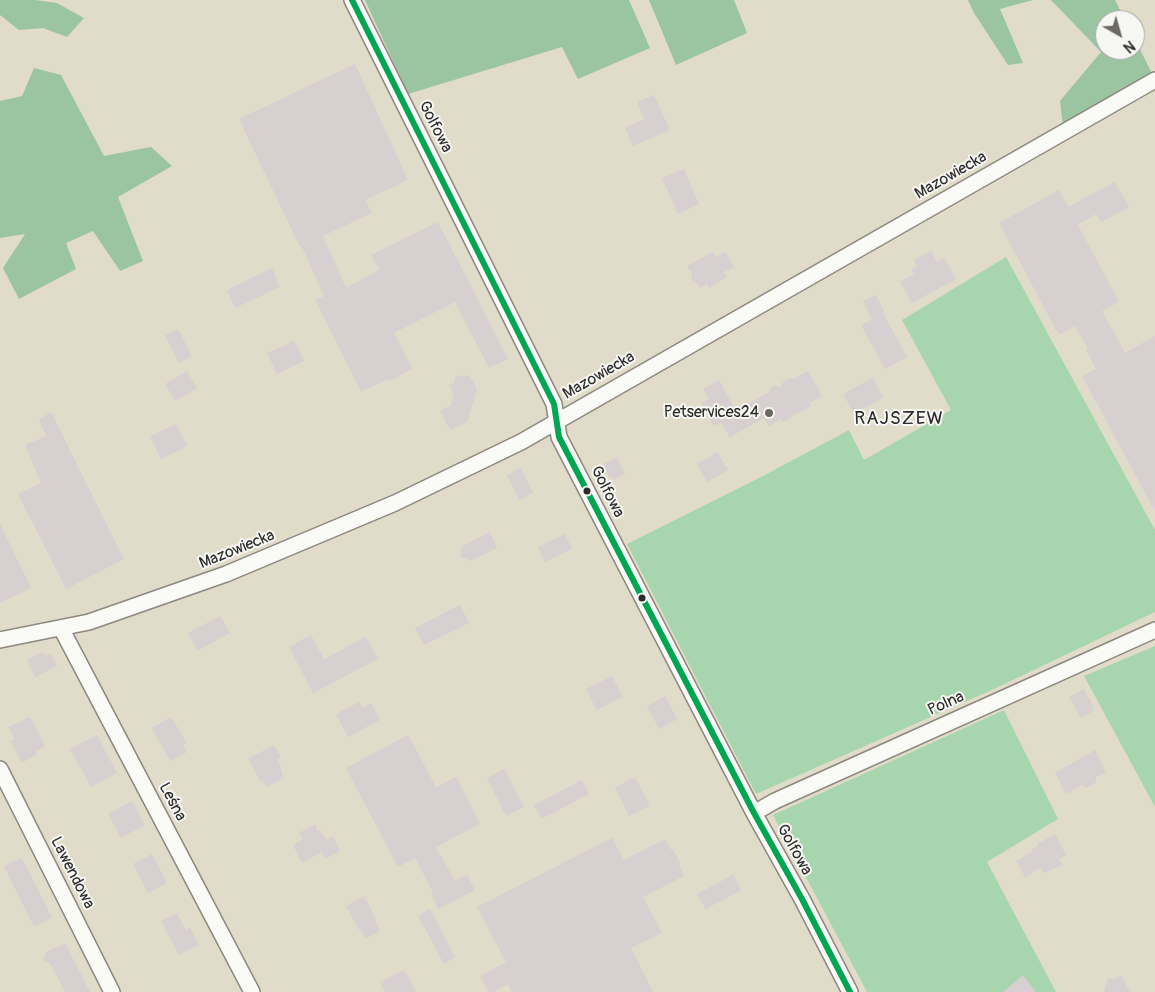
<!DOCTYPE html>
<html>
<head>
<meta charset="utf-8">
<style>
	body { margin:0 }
	#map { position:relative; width:1155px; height:992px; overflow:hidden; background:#e1dbc9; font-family:Pangolin,sans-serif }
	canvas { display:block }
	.north { position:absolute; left:1095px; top:10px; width:50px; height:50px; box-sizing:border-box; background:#f6f6f2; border:1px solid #a5a5a2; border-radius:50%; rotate:142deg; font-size:14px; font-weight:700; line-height:20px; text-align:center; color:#2b2b2b }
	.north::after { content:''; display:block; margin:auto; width:18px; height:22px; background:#6b6962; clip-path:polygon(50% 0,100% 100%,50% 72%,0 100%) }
</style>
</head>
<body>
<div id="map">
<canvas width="1155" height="992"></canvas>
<div class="north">N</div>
</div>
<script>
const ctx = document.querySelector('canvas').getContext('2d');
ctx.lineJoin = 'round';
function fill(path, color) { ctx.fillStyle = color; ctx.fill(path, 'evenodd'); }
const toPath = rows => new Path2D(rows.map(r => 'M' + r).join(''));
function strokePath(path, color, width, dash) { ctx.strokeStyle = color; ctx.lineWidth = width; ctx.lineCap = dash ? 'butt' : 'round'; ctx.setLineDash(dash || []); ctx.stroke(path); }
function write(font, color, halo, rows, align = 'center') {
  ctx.font = font + ' Pangolin,sans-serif'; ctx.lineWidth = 4; ctx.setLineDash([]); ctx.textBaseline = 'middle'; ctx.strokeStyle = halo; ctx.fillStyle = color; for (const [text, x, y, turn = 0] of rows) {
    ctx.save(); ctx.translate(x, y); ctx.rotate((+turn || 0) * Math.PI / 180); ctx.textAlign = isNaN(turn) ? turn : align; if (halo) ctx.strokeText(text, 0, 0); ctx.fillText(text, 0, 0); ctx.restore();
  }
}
const green = toPath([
	[1006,257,1155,530,1155,612,994,689,756,794,627,544,763,476,849,430,864,460,951,410,902,320],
	[1155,646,1155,807,1084,676],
	[1004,710,1058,819,987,862,1056,992,867,992,773,815]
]);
const forest = toPath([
	[0,0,35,0,57,3,84,18,67,37,43,28,19,30,0,15],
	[365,0,629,0,650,48,578,79,562,47,408,94],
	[649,0,734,0,747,33,676,65],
	[968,0,1033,0,1000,9,1023,63,1008,65,974,13],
	[1051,0,1115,0,1125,20,1105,20,1105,50,1135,50,1135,40,1153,75,1063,126,1060,101,1101,52],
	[34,68,61,75,104,156,151,147,172,166,118,197,143,261,120,271,93,231,66,243,76,269,19,299,3,268,25,234,0,238,0,101,22,96]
]);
const building = toPath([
	[355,64,408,180,365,200,372,213,323,236,346,288,379,270,371,255,438,222,508,359,489,368,455,302,394,333,412,369,390,381,388,379,361,392,315,300,324,296,302,247,300,247,239,119],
	[654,95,670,130,633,146,625,128,644,119,637,102],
	[684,169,699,204,678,214,662,178],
	[1115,182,1129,207,1101,222,1096,214,1078,225,1119,302,1102,311,1125,353,1155,336,1155,511,1082,376,1096,369,1086,350,1088,349,1075,326,1059,335,999,223,1059,190,1068,207],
	[931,251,937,262,944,258,956,279,912,303,900,282,914,274,911,269,917,266,914,260],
	[713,252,716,257,725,252,734,267,724,272,727,277,709,288,707,284,700,288,696,282,691,279,692,274,687,266],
	[272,268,280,287,235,308,227,290],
	[876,295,885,313,883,313,907,357,885,369,861,325,872,319,863,301],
	[178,329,192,356,179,363,165,335],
	[294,341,304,361,277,374,267,353],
	[187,371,197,388,175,401,165,384],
	[808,371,822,396,809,403,811,406,783,422,781,419,769,426,764,418,730,437,721,422,714,426,702,403,709,399,703,389,719,380,736,411,769,392,770,388,775,385,780,387,784,381,790,378,793,379],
	[456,375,464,377,469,375,477,389,467,422,450,430,440,411,451,405,454,395,449,385,454,383],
	[873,378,883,398,854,414,843,394],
	[51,412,124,559,66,589,18,494,41,483,25,445,46,436,39,420],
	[176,424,187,446,161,459,150,436],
	[717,452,728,470,707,482,697,464],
	[617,457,625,474,614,480,612,477,610,478,603,464],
	[521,468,533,493,519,500,507,475],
	[0,524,31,588,0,603],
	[490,532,497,548,471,561,460,556,462,546],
	[565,534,572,549,545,562,538,547],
	[460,605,469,623,424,645,415,628],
	[220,616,230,633,197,651,188,633],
	[311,635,324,659,366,637,378,659,313,693,289,647],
	[43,652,45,656,51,654,57,666,35,677,27,660],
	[612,676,623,697,597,710,586,689],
	[1084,689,1095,710,1081,718,1069,697],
	[665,696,677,719,659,729,647,706],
	[359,702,362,708,371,703,380,720,348,737,336,714],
	[30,717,45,746,35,752,37,754,22,763,11,741,15,739,8,727],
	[171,717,187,743,183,745,187,752,170,761,152,728],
	[97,735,117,773,91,787,70,749],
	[408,735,436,787,456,777,480,824,436,847,455,881,467,875,475,890,438,909,431,893,433,892,415,858,398,867,346,768],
	[274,745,281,758,277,760,282,769,280,770,284,778,266,787,262,779,260,781,248,759],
	[1095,750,1106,772,1096,777,1096,781,1094,784,1086,788,1082,785,1066,794,1055,773],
	[504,769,524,807,506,816,487,778],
	[635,777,650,806,629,816,615,788],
	[582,780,589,794,541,819,534,805],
	[132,801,145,825,121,838,108,814],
	[315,824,318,831,320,830,326,840,333,836,340,851,325,859,322,852,302,863,293,845,303,839,299,833],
	[1055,834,1066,855,1059,859,1062,865,1044,873,1041,868,1025,877,1016,861,1033,852,1031,850,1038,846,1037,844],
	[612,838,624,860,665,839,671,850,673,849,681,864,679,865,684,876,643,897,662,933,631,948,653,992,512,992,508,984,494,992,489,992,480,976,506,962,477,907],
	[152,854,167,883,148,893,133,864],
	[22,858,52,918,34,927,4,866],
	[733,875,741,890,706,909,697,894],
	[364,896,377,920,375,921,380,931,365,939,360,929,359,930,346,906],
	[430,909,455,957,444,964,418,916],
	[177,913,186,930,190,928,199,945,179,955,161,921],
	[65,943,90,992,65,992,50,963,43,960,46,952],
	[404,970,416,992,385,992,380,982],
	[1023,975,1036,992,1003,992],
	[1121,975,1130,992,1104,992,1108,977,1114,979]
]);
const street = toPath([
	[352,0,554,404,559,437,754,813,802,899,850,992],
	[61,628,252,992],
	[0,640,89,622,226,574,395,503,521,442,1155,80],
	[0,769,112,992],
	[754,813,775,801,1155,630]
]);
const bus1 = toPath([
	[352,0,554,404,559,437,754,813,802,899,850,992]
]);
const markers = [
	[769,413,5,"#6b6962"],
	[587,491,4.5,"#2b2b2b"],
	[642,598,4.5,"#2b2b2b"]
];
const streetNames = [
	["Golfowa",435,127,63],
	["Mazowiecka",951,176,-30],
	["Mazowiecka",599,376,-30],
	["Golfowa",607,492,63],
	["Mazowiecka",237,550,-22],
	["Polna",946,704,-24],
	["Leśna",172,802,62],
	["Golfowa",794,850,61],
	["Lawendowa",72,873,63]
];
const poiNames = [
	["Petservices24",759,413]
];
const quarterNames = [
	["RAJSZEW",899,419]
];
fill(green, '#a7d6ae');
fill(forest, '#9bc5a1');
fill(building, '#d8cfd1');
strokePath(street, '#8c887f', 18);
strokePath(street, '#fafaf7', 15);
strokePath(bus1, '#00a651', 6);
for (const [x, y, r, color] of markers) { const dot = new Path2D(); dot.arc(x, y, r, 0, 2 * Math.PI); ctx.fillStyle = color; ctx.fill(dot); strokePath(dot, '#f6f6f2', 2); }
write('16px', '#2b2b2b', '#f6f6f2', streetNames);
write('16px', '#2b2b2b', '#f6f6f2', poiNames, 'right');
ctx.letterSpacing = '1px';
write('19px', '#2b2b2b', '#f6f6f2', quarterNames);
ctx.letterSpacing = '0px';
</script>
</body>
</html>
